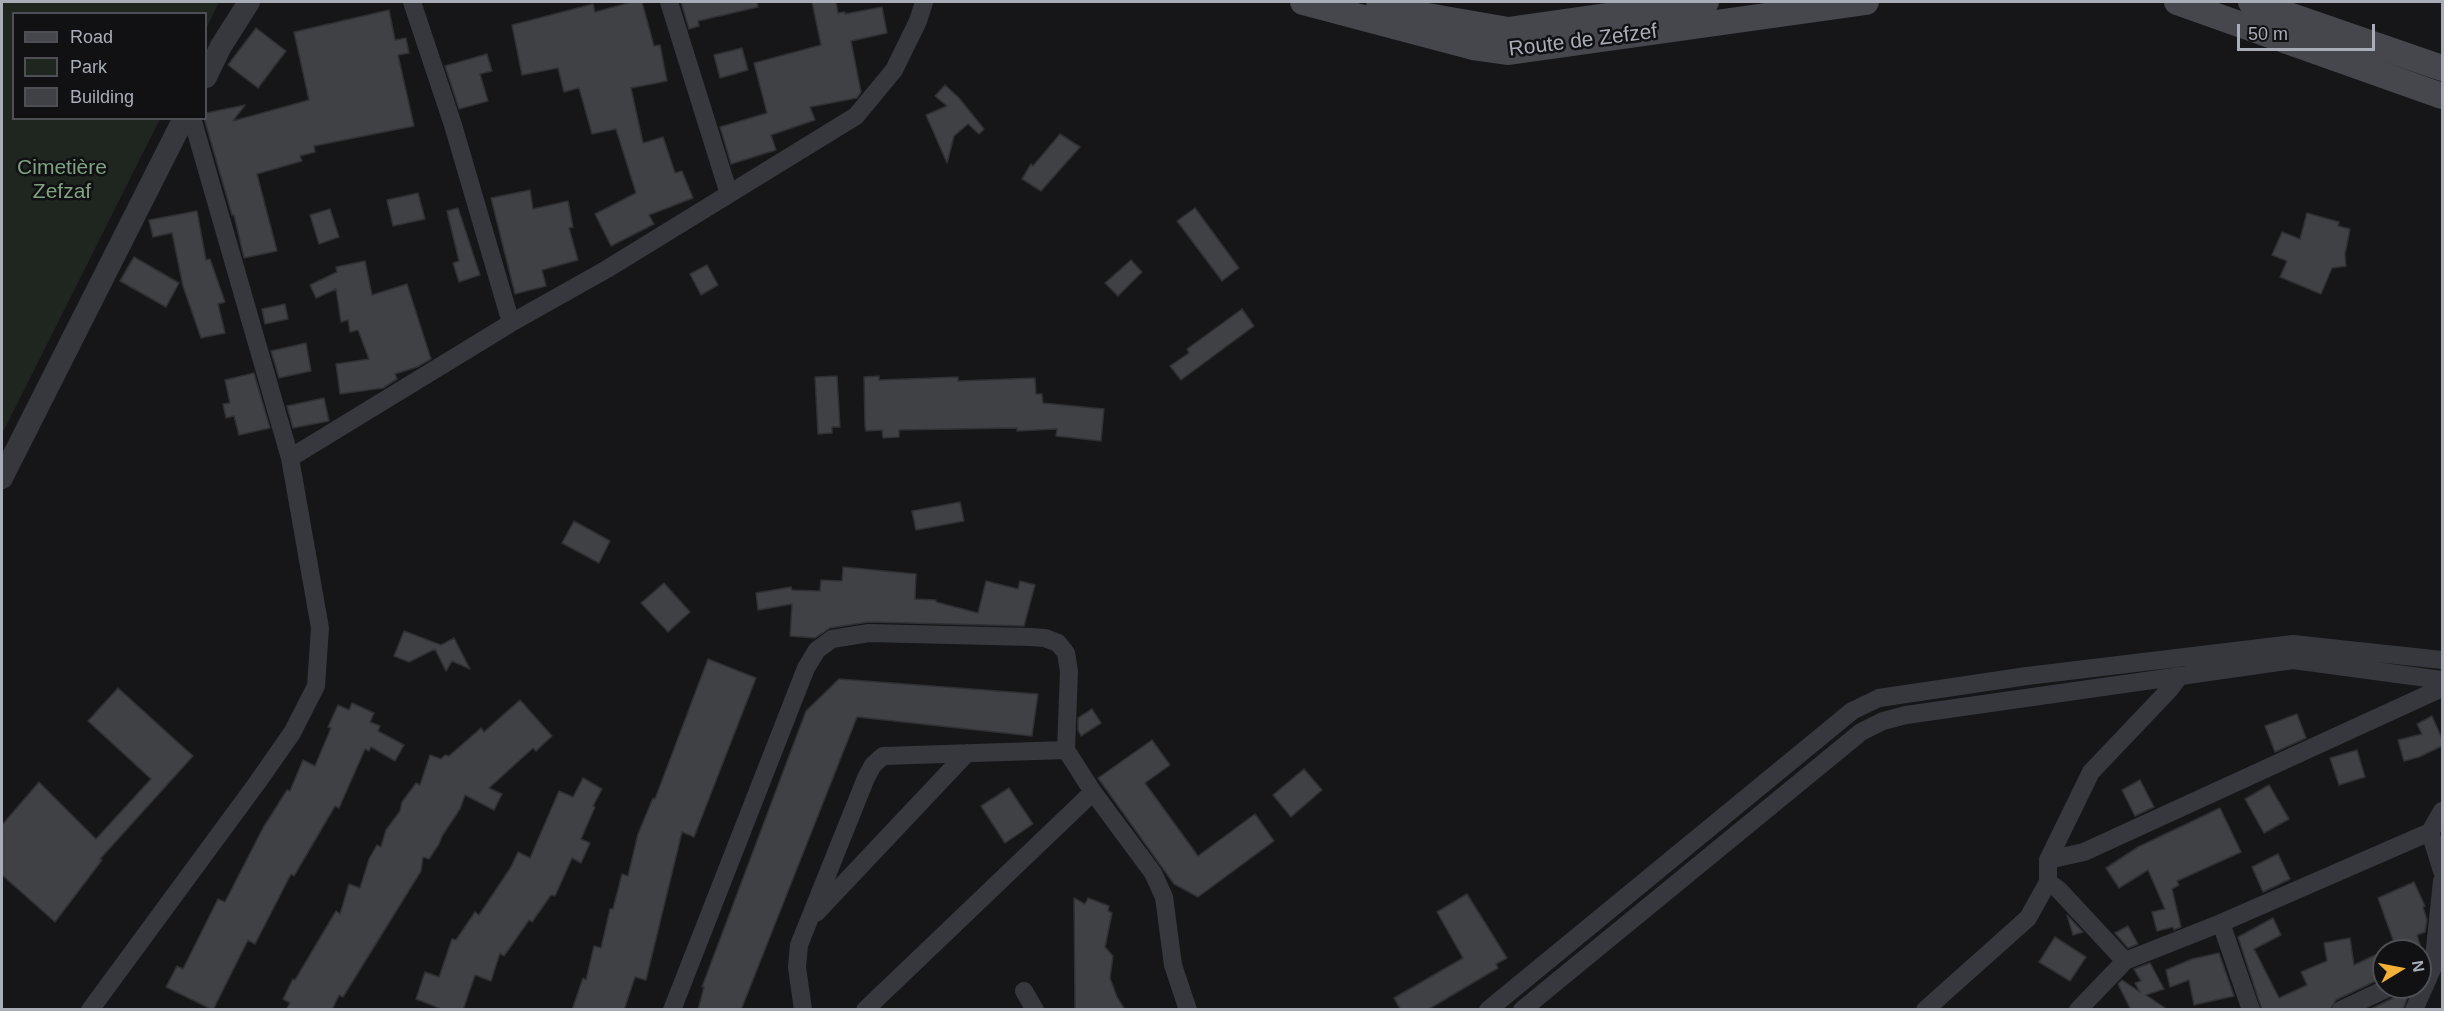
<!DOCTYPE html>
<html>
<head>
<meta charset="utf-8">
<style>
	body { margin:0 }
	#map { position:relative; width:2444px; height:1011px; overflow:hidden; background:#161618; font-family:Arial,sans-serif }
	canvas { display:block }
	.frame { position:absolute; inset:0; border:3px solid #a8adb8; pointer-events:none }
	.legend { position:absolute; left:12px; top:12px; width:195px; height:108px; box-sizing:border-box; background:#111113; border:2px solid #4d4f55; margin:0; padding:8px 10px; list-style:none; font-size:18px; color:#a8adb8 }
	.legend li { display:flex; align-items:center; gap:12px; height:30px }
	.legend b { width:30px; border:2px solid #4d4f55 }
	.north { position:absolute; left:2372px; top:939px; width:60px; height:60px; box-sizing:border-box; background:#111113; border:2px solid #4d4f55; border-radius:50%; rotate:80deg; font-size:16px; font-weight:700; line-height:24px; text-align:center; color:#a8adb8 }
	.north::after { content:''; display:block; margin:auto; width:21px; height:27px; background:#f2b134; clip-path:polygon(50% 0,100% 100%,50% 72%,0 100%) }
	.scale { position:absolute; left:2237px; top:24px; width:138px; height:27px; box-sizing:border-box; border:3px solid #a8adb8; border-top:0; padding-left:8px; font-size:18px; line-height:21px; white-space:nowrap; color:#a8adb8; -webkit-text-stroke:4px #111113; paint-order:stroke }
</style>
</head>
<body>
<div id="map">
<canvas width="2444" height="1011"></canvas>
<div class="frame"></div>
<ul class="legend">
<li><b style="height:8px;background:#45474d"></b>Road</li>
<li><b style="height:16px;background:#1e261f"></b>Park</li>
<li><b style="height:16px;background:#404145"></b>Building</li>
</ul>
<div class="north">N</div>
<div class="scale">50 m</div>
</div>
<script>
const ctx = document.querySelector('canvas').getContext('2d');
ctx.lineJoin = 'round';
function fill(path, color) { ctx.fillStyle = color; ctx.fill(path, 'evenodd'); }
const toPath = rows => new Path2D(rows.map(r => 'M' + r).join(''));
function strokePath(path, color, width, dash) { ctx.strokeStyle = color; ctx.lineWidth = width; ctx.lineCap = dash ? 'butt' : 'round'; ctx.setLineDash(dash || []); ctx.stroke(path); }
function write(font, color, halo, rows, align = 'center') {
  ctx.font = font + ' Arial,sans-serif'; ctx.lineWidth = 5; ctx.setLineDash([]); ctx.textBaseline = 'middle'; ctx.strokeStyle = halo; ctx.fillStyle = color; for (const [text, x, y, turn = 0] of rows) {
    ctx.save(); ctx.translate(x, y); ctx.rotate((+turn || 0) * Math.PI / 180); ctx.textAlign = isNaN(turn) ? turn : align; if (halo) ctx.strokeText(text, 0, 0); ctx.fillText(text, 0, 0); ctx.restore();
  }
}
const green = toPath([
	[2,2,219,2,206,29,206,14,14,14,14,118,160,119,2,434]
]);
const building = toPath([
	[632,2,642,2,654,46,660,45,667,81,631,88,643,143,663,137,675,173,682,171,693,198,649,215,654,224,611,246,595,214,636,193,616,129,592,134,579,88,564,92,558,68,522,75,512,25,593,4,595,12,632,2],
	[681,2,757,2,758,7,698,21,699,26,689,29,681,2],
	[812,2,836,2,838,13,845,12,845,14,882,7,887,33,851,41,861,92,857,98,810,107,815,120,771,135,776,150,731,164,720,127,767,113,754,63,821,45,812,2],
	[389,10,395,40,406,38,409,53,398,55,414,126,314,146,315,152,300,156,302,161,257,174,277,251,244,258,234,215,232,215,204,118,206,113,245,105,233,121,309,100,294,32,389,10],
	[256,28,286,51,258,88,228,65,256,28],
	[742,48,748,70,720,78,714,55,742,48],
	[487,54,492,71,480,74,488,101,459,109,445,66,487,54],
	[945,85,959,98,984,129,979,134,968,124,954,136,947,163,926,115,947,106,935,96,945,85],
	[1060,134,1080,147,1041,191,1022,179,1031,164,1033,166,1060,134],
	[530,190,533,209,568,201,573,227,569,228,578,260,542,270,546,286,515,294,491,198,530,190],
	[418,193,425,219,393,226,387,200,418,193],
	[458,208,480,275,459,282,453,263,459,261,447,211,458,208],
	[1195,208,1239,268,1222,281,1177,221,1195,208],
	[330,209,339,237,319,244,310,215,330,209],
	[197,211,206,260,210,259,225,302,218,304,225,333,201,338,183,286,172,233,153,237,149,220,197,211],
	[2307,213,2339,222,2338,226,2350,229,2345,254,2346,266,2332,268,2321,294,2280,277,2287,261,2272,255,2282,232,2300,239,2307,213],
	[134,257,179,283,166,307,120,281,134,257],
	[1131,260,1142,272,1118,296,1105,283,1131,260],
	[365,261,372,295,407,284,431,359,417,367,395,374,397,379,383,388,340,394,336,364,369,359,358,330,350,332,348,320,341,322,336,289,316,298,310,285,337,272,336,267,365,261],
	[707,265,718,285,701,295,690,274,707,265],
	[285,304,288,319,265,324,262,309,285,304],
	[1242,309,1254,326,1181,380,1170,366,1189,353,1187,349,1242,309],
	[306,343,311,371,279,378,271,351,306,343],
	[254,373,270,428,239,435,234,416,226,418,223,404,230,403,225,380,254,373],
	[837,376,840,427,832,427,832,433,818,434,815,377,837,376],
	[879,376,879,380,958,377,958,381,1035,378,1036,394,1042,394,1043,403,1104,409,1101,441,1056,436,1057,429,1017,431,1017,428,899,430,899,437,883,438,882,430,866,431,865,426,864,377,879,376],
	[324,398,329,421,293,428,287,406,324,398],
	[960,502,964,521,916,530,912,511,960,502],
	[574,521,610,541,599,563,562,543,574,521],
	[843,567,916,574,915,599,936,600,936,602,978,613,986,581,1018,589,1020,581,1035,585,1024,626,869,622,830,628,815,638,790,636,792,604,758,610,756,593,791,587,792,590,820,591,821,580,842,581,843,567],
	[664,583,690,612,668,632,641,603,664,583],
	[404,631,441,645,454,638,470,669,452,661,446,671,435,649,409,662,394,656,404,631],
	[708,659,756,678,694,837,682,832,646,980,635,977,624,1010,572,1010,583,978,586,980,594,946,601,948,610,909,613,909,622,874,628,876,638,834,653,798,655,799,708,659],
	[839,679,1038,694,1032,736,857,717,741,1010,698,1010,704,987,702,987,806,711,839,679],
	[118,688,193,756,100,859,102,860,55,922,2,875,2,825,39,782,96,839,151,779,88,721,118,688],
	[520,700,552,736,536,751,533,748,489,788,502,794,494,810,465,795,460,809,442,836,439,844,429,859,423,857,421,871,343,997,339,995,332,1010,286,1010,290,1003,283,999,293,979,295,980,336,911,340,914,349,884,360,888,369,859,377,845,381,847,386,830,400,811,402,802,416,783,420,785,430,755,441,759,445,755,449,756,481,728,484,732,520,700],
	[352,703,374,713,370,722,380,726,378,731,404,745,395,761,371,747,369,751,365,749,339,808,335,806,294,876,291,874,255,944,248,940,213,1010,166,987,177,966,183,969,218,899,225,902,263,828,287,790,290,791,303,760,315,766,331,728,328,727,338,705,349,710,352,703],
	[1092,709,1101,723,1081,736,1078,730,1078,718,1092,709],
	[2297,714,2306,738,2275,752,2265,726,2297,714],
	[2432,716,2442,739,2442,746,2419,757,2404,761,2398,740,2422,734,2417,724,2432,716],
	[1152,740,1170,765,1145,783,1198,856,1255,814,1274,841,1198,897,1174,884,1098,778,1152,740],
	[2357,750,2365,777,2339,785,2330,758,2357,750],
	[1304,769,1322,790,1291,817,1273,795,1304,769],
	[583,778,602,789,593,806,595,807,581,839,590,843,581,863,572,858,555,896,551,895,532,922,529,920,504,956,500,953,491,981,475,975,463,1010,444,1010,416,999,425,972,439,977,452,939,456,940,475,912,479,915,511,867,518,852,530,858,559,791,573,797,583,778],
	[2140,780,2154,807,2135,816,2122,790,2140,780],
	[2269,785,2289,819,2264,833,2245,799,2269,785],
	[1009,788,1033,824,1005,843,981,806,1009,788],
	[2220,808,2241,852,2177,881,2179,885,2172,889,2181,927,2174,930,2173,927,2157,931,2152,912,2165,909,2148,870,2119,888,2106,868,2138,847,2220,808],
	[2278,854,2290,879,2263,892,2252,867,2278,854],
	[2414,882,2425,906,2423,907,2427,920,2425,932,2417,935,2422,951,2397,951,2378,898,2414,882],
	[1467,894,1507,958,1496,964,1498,968,1427,1010,1401,1010,1394,998,1463,958,1437,912,1467,894],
	[1074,898,1085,904,1088,898,1109,906,1108,911,1112,913,1105,947,1113,956,1110,978,1117,997,1125,1010,1075,1010,1074,898],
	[2067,915,2083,932,2073,935,2067,915],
	[2273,918,2281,935,2254,949,2279,998,2307,985,2301,972,2327,961,2324,943,2350,938,2354,965,2384,951,2384,977,2336,1000,2330,1010,2262,1010,2238,937,2273,918],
	[2128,926,2138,944,2128,948,2115,933,2128,926],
	[2055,937,2086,957,2070,981,2039,962,2055,937],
	[2219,953,2234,996,2194,1005,2189,980,2170,987,2166,970,2192,959,2219,953],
	[2150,963,2164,989,2146,995,2168,1010,2131,1010,2118,984,2122,980,2140,992,2135,983,2141,981,2134,969,2150,963],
	[2402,990,2407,999,2403,1010,2369,1010,2395,997,2402,990]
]);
const minor = toPath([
	[412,2,453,125,511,323],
	[669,2,729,194],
	[290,458,511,323,607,269,856,116,894,70,918,21,924,2],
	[2430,832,2442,871],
	[2048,860,2084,852,2442,688],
	[2048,882,2059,890,2125,961,2221,923,2430,832,2442,811],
	[816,913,967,753],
	[2221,923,2251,1010],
	[2420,973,2433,967,2442,881],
	[1024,991,1035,1010],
	[90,1010,257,783,292,733,316,686,320,628,290,458,192,118],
	[672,1010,806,668,817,650,832,639,869,633,1031,637,1045,638,1058,643,1066,653,1069,671,1066,750,1093,792,1153,873,1164,897,1173,965,1188,1010],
	[803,1010,797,967,799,945,866,778,873,765,883,756,1066,750],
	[865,1010,1093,792],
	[1488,1010,1852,711,1879,698,2027,676,2293,644,2442,660],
	[1522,1010,1861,732,1883,721,1906,715,2293,660,2442,680],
	[1925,1010,2028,918,2048,882,2048,860,2091,772,2169,690,2179,677],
	[2078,1010,2125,961],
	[2341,1010,2390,987],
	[2414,1010,2433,967]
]);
const tertiary = toPath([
	[206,77,221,46,249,2],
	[2,478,184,118]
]);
const secondary = toPath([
	[1303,2,1473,47,1509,52,1866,2],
	[1379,2,1422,15,1508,30,1706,2],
	[2177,2,2442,96],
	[2251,2,2442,68]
]);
const streetNames = [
	["Route de Zefzef",1583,41,-7]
];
const parkNames = [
	["Cimetière",62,168],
	["Zefzaf",62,192]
];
fill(green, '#1e261f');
fill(building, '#404145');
strokePath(building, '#303034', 1.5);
strokePath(minor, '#37383d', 18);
strokePath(tertiary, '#37383d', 22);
strokePath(secondary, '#45474d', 26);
write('21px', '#a8adb8', '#111113', streetNames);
write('21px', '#7fa381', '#111113', parkNames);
</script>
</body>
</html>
